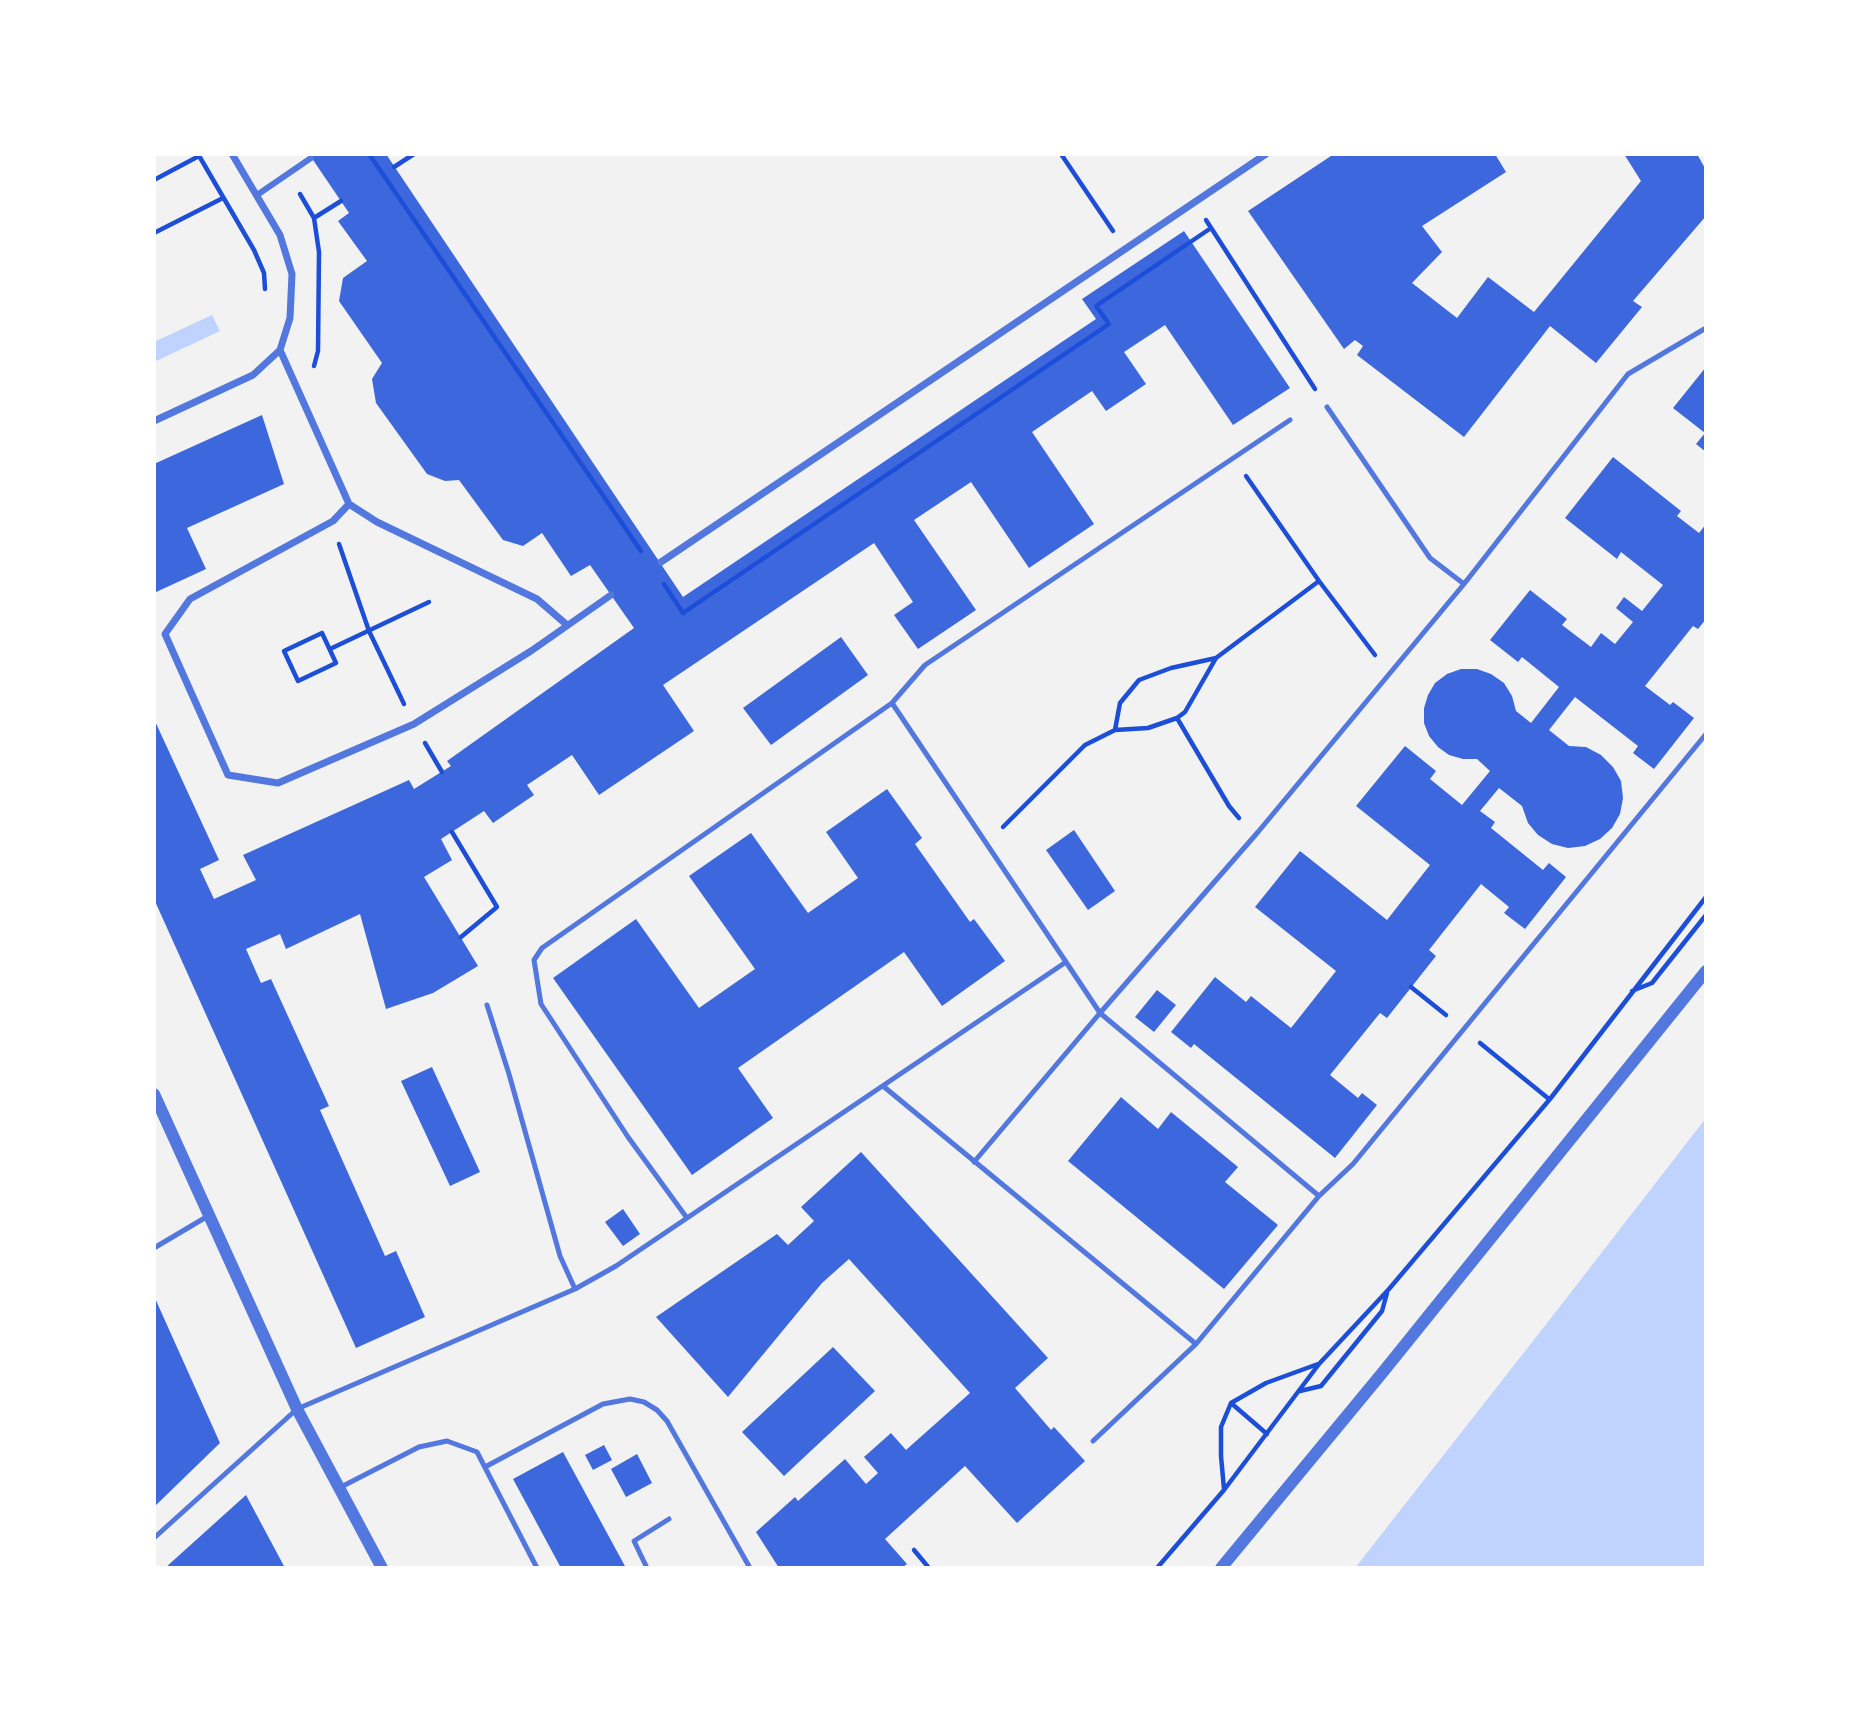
<!DOCTYPE html>
<html>
<head>
<meta charset="utf-8">
<style>
	body { margin:0 }
	#map { position:relative; width:1860px; height:1722px; overflow:hidden; background:#f2f2f2; font-family:Commissioner,sans-serif }
	canvas { display:block }
	.frame { position:absolute; inset:0; border:156px solid #fff; pointer-events:none }
</style>
</head>
<body>
<div id="map">
<canvas width="1860" height="1722"></canvas>
<div class="frame"></div>
</div>
<script>
const ctx = document.querySelector('canvas').getContext('2d');
ctx.lineJoin = 'round';
function fill(path, color) { ctx.fillStyle = color; ctx.fill(path, 'evenodd'); }
const toPath = rows => new Path2D(rows.map(r => 'M' + r).join(''));
function strokePath(path, color, width, dash) { ctx.strokeStyle = color; ctx.lineWidth = width; ctx.lineCap = dash ? 'butt' : 'round'; ctx.setLineDash(dash || []); ctx.stroke(path); }
const water = toPath([
	[212,315,220,331,154,362,154,342],
	[1706,1118,1706,1568,1355,1568,1551,1318]
]);
const building = toPath([
	[309,154,386,154,683,597,1096,319,1082,299,1184,231,1290,388,1233,425,1165,325,1124,352,1146,384,1106,411,1092,391,1032,432,1094,524,1029,568,971,482,914,520,976,610,918,649,894,615,913,602,874,543,663,685,694,731,599,795,572,755,527,785,534,795,493,823,484,811,441,839,452,860,424,877,478,966,433,993,386,1009,360,914,286,949,280,934,246,949,261,983,271,979,329,1106,320,1110,385,1256,396,1251,425,1317,356,1348,154,899,154,719,219,860,200,869,214,899,256,880,243,855,409,780,414,789,451,766,447,761,634,628,590,565,571,576,542,533,523,546,503,540,459,480,445,481,427,474,376,403,372,379,382,363,339,301,343,278,367,261,338,221,349,213],
	[1334,154,1495,154,1506,172,1422,226,1442,252,1412,283,1457,318,1488,277,1534,312,1641,181,1624,154,1697,154,1706,170,1706,216,1633,301,1642,307,1596,363,1550,326,1464,437,1357,355,1363,346,1355,340,1344,349,1248,211],
	[1706,367,1706,452,1696,444,1705,433,1673,408],
	[262,415,284,484,187,528,206,569,154,593,154,464],
	[1613,457,1681,511,1677,516,1699,533,1706,524,1706,619,1698,629,1693,626,1645,686,1670,705,1673,702,1694,718,1654,769,1633,753,1638,746,1575,697,1549,730,1569,746,1586,747,1601,755,1613,767,1621,781,1623,798,1620,814,1612,828,1600,839,1585,846,1568,848,1552,844,1538,835,1528,823,1522,806,1499,788,1480,811,1495,822,1491,828,1543,870,1549,863,1566,877,1525,929,1504,913,1509,907,1481,884,1429,950,1436,956,1387,1018,1380,1013,1330,1075,1358,1098,1362,1093,1377,1105,1335,1158,1194,1044,1191,1048,1171,1032,1215,977,1246,1002,1251,996,1291,1028,1336,971,1255,907,1300,851,1387,920,1430,865,1356,806,1405,746,1436,771,1430,779,1462,805,1490,771,1477,759,1463,759,1449,755,1438,747,1429,736,1424,723,1424,708,1428,695,1435,683,1447,674,1461,669,1477,669,1491,674,1504,683,1512,696,1516,711,1531,723,1559,687,1522,657,1518,662,1490,640,1530,590,1567,619,1562,625,1591,647,1601,633,1615,644,1633,622,1616,608,1624,597,1642,611,1663,585,1621,552,1617,559,1565,518],
	[841,637,868,675,771,745,743,708],
	[887,789,922,838,915,844,970,922,974,919,1005,961,942,1006,904,952,738,1068,773,1118,692,1175,553,978,636,919,699,1008,755,969,689,876,751,833,808,913,858,878,826,832],
	[1074,830,1115,891,1088,910,1046,850],
	[1157,990,1176,1005,1154,1032,1135,1017],
	[432,1067,480,1172,450,1186,401,1081],
	[1121,1097,1158,1129,1171,1112,1238,1167,1225,1182,1278,1225,1224,1289,1068,1161],
	[861,1152,1048,1358,1015,1388,1051,1430,1054,1427,1085,1461,1017,1523,965,1466,885,1539,907,1564,902,1568,779,1568,756,1532,795,1497,798,1501,845,1459,866,1484,878,1473,864,1457,891,1433,906,1450,970,1393,849,1259,822,1283,728,1397,656,1317,777,1234,788,1245,814,1221,801,1207],
	[623,1209,640,1234,623,1246,605,1222],
	[154,1296,220,1443,154,1507],
	[833,1347,875,1391,784,1476,742,1432],
	[604,1445,612,1460,593,1470,585,1455],
	[563,1452,626,1568,561,1568,513,1479],
	[637,1454,652,1483,626,1497,611,1469],
	[246,1495,285,1568,165,1568]
]);
const path = toPath([
	[198,154,254,250,264,273,265,289],
	[369,154,641,551],
	[1061,154,1113,231],
	[394,167,414,154],
	[154,180,199,156],
	[300,194,314,218,319,252,318,351,314,366],
	[314,218,341,201],
	[1206,220,1315,389],
	[154,233,223,198],
	[339,544,369,631,404,704],
	[1319,581,1375,655],
	[664,584,683,613,1109,324,1096,306,1211,228],
	[322,633,336,663,298,681,284,651,322,633],
	[330,649,429,602],
	[1216,658,1171,668,1139,680,1120,703,1115,730,1148,728,1177,718,1185,712,1216,658,1319,581,1246,476],
	[1177,718,1229,806,1239,818],
	[425,743,442,772],
	[1003,827,1085,745,1115,730],
	[452,832,497,907,461,937],
	[1411,987,1446,1015],
	[1632,991,1652,983,1706,915],
	[1480,1043,1549,1099],
	[1300,1391,1321,1386,1382,1311,1387,1293],
	[1231,1403,1267,1434],
	[1224,1489,1221,1456,1221,1427,1231,1403,1266,1383,1318,1364],
	[914,1550,929,1568],
	[1157,1568,1224,1490,1319,1364,1389,1289,1550,1099,1706,897]
]);
const service = toPath([
	[1327,407,1430,558,1464,584],
	[1066,962,892,703,925,665,1290,420],
	[487,1005,509,1074,560,1256,575,1289],
	[883,1086,1196,1344],
	[974,1162,1100,1013,1319,1196],
	[687,1218,628,1137,541,1004,534,960,542,948,892,703],
	[154,1248,208,1216],
	[1093,1441,1196,1344,1319,1196,1353,1164,1706,734],
	[485,1467,603,1404,630,1399,644,1402,657,1410,667,1421,750,1568],
	[339,1488,419,1447,447,1441,477,1452,537,1568],
	[154,1538,297,1409,575,1289,616,1266,1066,962,1100,1013,1258,832,1464,584,1628,374,1706,328],
	[647,1568,634,1541,669,1519]
]);
const pedestrian = toPath([
	[257,195,311,158]
]);
const minor = toPath([
	[280,350,349,504,377,522,537,599,567,625],
	[154,421,253,375,280,350,290,318,292,274,280,235,232,154],
	[349,504,333,521,190,599,165,634,228,775,278,783,414,724,531,651,611,595],
	[661,562,1266,154]
]);
const tertiary = toPath([
	[154,1094,297,1409,382,1568],
	[1221,1568,1383,1372,1706,971]
]);
fill(water, '#bfd3fe');
fill(building, '#3d67dc');
strokePath(path, '#1d4ed8', 4.5);
strokePath(service, '#5277de', 5);
strokePath(pedestrian, '#5277de', 6);
strokePath(minor, '#5277de', 7);
strokePath(tertiary, '#5277de', 12);
</script>
</body>
</html>
